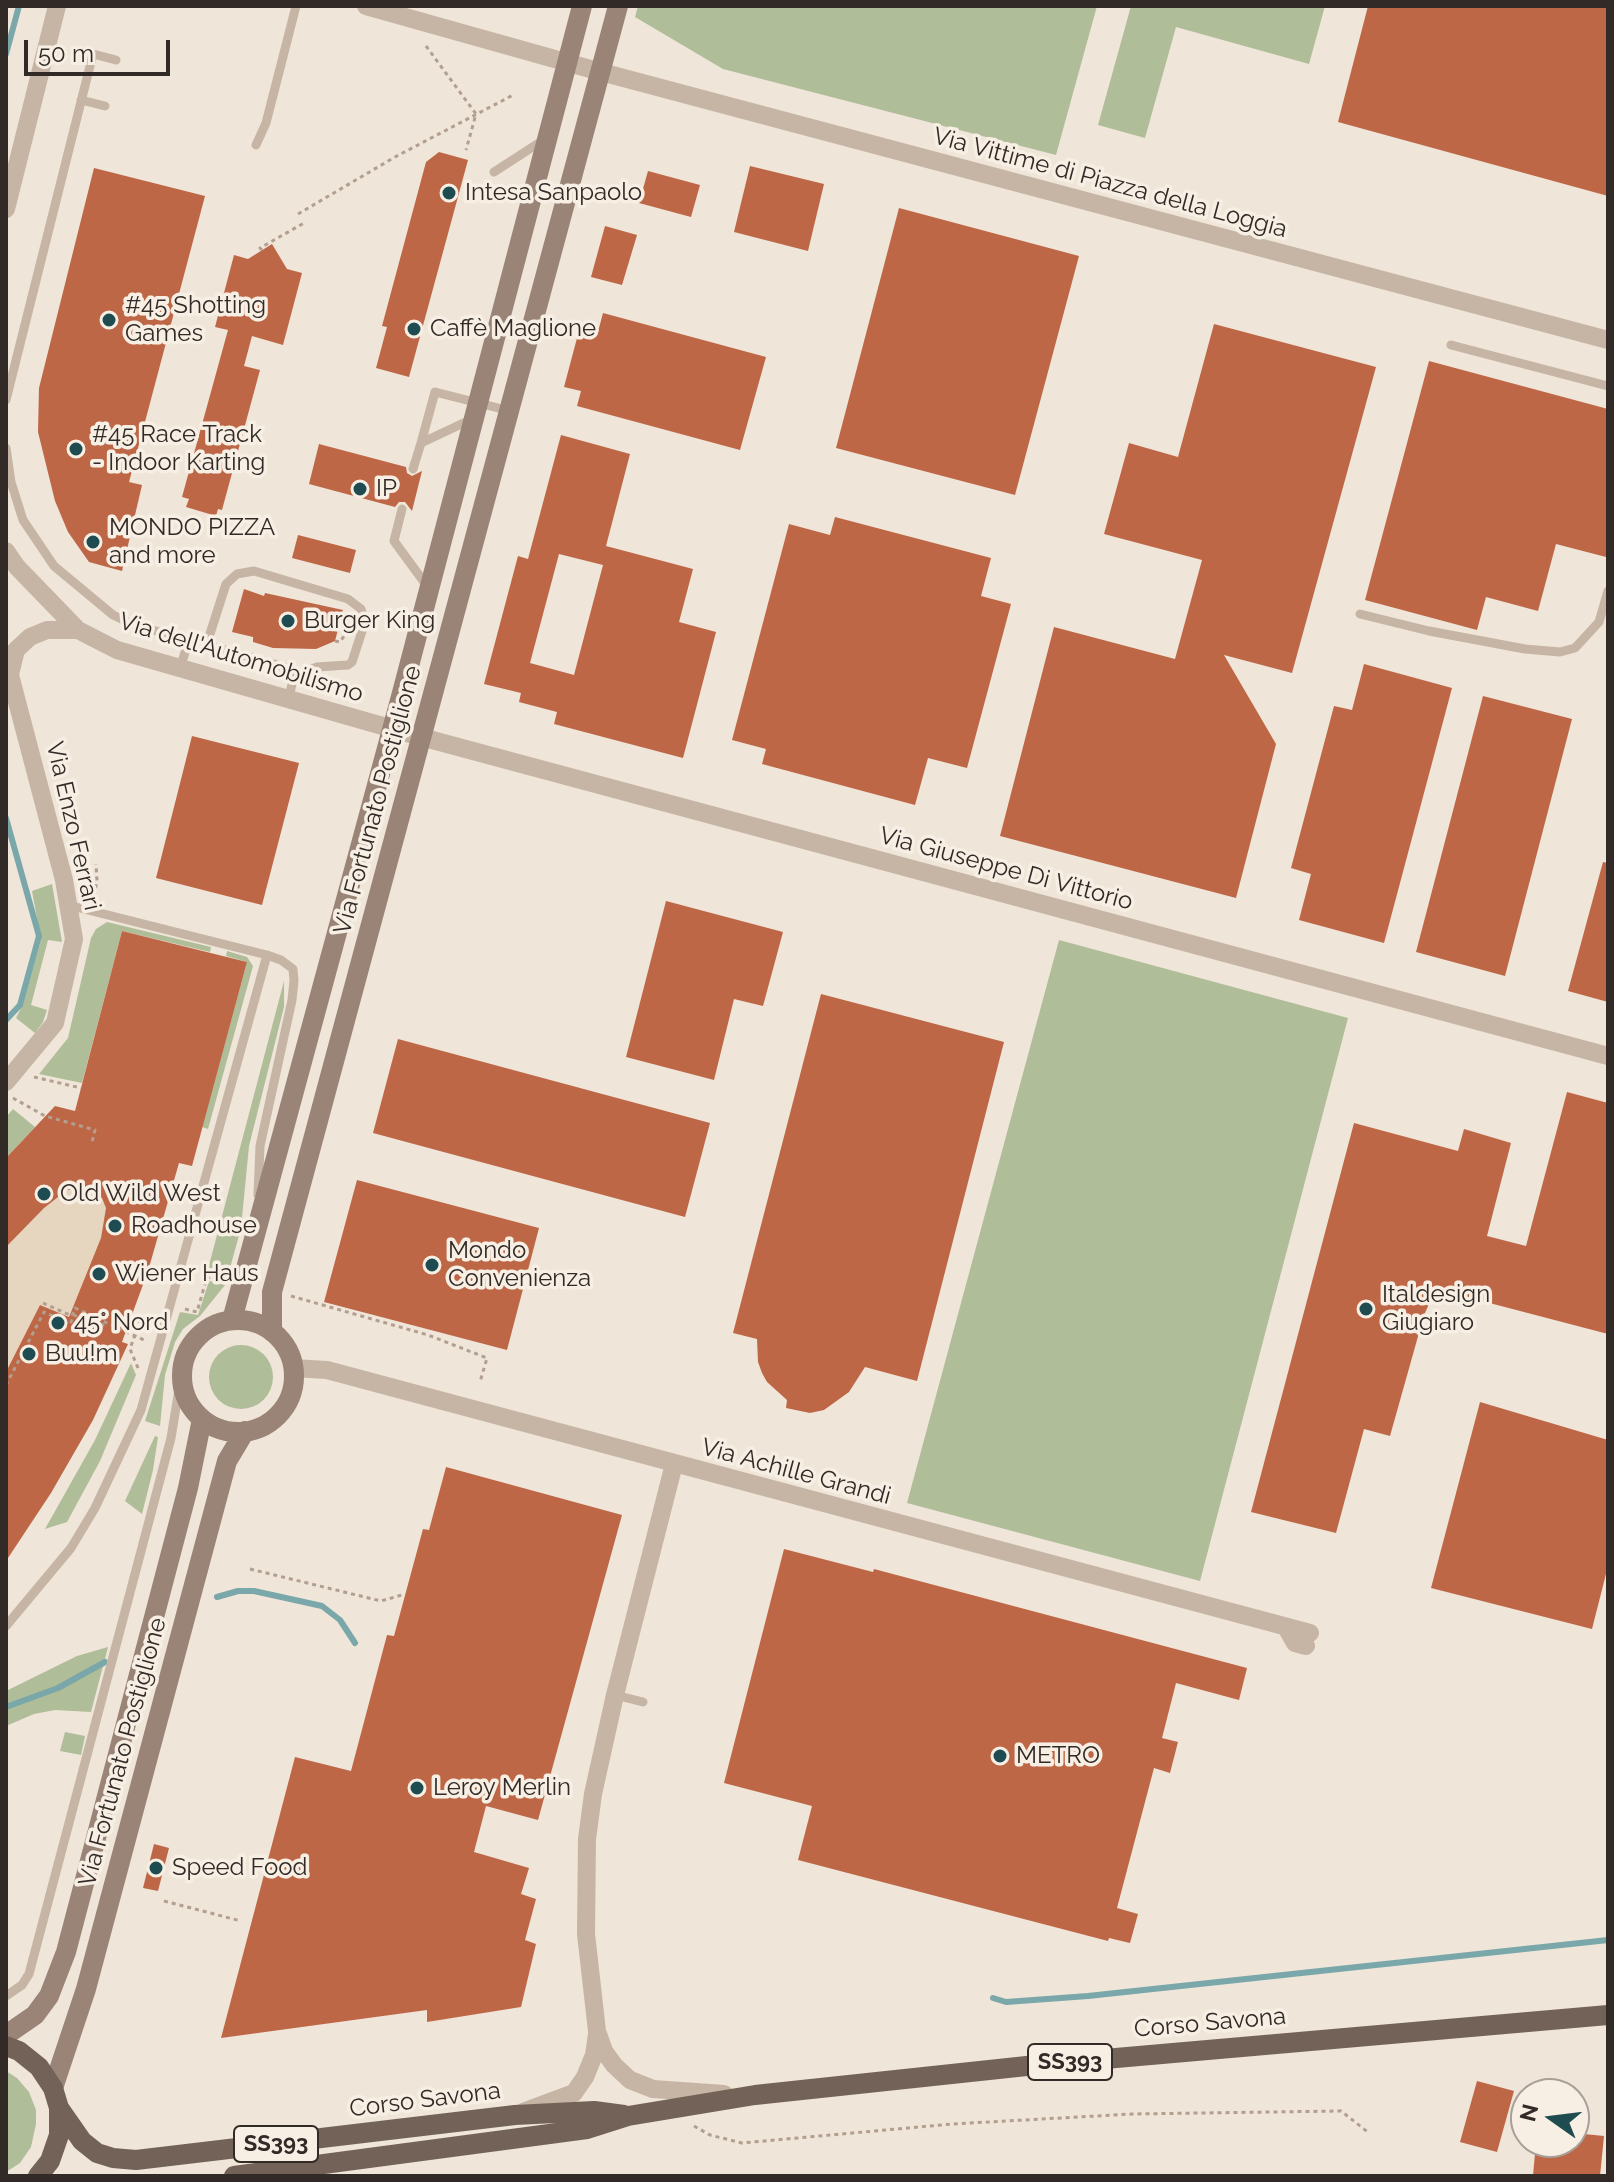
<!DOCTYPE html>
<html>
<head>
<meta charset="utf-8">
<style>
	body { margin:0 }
	#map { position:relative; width:1614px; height:2182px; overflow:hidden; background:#efe5d8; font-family:Raleway,sans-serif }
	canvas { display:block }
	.frame { position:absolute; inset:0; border:8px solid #322a26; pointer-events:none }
	.north { position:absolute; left:1510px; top:2078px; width:80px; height:80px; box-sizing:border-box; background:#f7efe4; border:2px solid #a8a098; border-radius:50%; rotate:284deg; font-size:22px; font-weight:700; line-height:32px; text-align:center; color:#322a26 }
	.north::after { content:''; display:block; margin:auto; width:28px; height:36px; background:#1e4c51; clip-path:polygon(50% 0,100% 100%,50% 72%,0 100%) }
	.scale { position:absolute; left:24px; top:40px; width:146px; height:36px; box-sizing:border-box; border:4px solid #322a26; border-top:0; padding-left:10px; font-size:24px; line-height:28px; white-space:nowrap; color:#322a26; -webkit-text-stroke:6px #f7efe4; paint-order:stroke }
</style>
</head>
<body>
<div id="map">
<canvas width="1614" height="2182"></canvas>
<div class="frame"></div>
<div class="north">N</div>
<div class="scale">50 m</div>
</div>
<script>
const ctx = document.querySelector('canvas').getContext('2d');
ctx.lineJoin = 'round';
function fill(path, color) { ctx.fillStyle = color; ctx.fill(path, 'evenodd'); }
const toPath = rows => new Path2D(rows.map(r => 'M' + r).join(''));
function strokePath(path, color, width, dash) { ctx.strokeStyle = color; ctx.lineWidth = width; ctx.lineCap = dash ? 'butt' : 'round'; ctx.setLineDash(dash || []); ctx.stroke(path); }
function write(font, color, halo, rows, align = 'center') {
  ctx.font = font + ' Raleway,sans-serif'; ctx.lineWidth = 7; ctx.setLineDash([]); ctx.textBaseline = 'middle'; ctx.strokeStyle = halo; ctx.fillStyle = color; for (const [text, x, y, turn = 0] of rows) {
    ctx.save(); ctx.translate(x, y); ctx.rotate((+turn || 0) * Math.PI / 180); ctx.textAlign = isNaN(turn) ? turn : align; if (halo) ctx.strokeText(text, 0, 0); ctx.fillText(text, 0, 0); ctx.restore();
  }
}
const green = toPath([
	[638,6,1097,6,1056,155,723,69,635,17],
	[1131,6,1325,6,1309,64,1176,27,1145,138,1098,125],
	[52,884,62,942,48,940,31,1005,47,1010,43,1022,35,1033,16,1018,23,1004,41,940,32,891],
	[107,922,211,947,210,952,122,931,82,1083,39,1074,68,1038,91,938,96,929],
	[1059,940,1348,1018,1200,1581,907,1503],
	[227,951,247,957,253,966,208,1129,202,1127,247,962,226,956],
	[284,981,284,1007,249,1146,241,1228,227,1279,207,1273],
	[13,1109,35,1127,6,1158,6,1117],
	[209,1281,225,1285,200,1316,183,1329,175,1342,165,1375,160,1426,145,1421,180,1312,198,1315],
	'209 1377a32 32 0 1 1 64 0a32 32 0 1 1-64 0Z',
	[131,1363,136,1375,100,1461,67,1522,45,1529,95,1440],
	[155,1436,158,1437,153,1470,142,1514,125,1501],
	[108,1647,91,1712,55,1710,34,1714,6,1726,6,1691,77,1656],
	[65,1732,85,1736,81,1755,60,1751],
	[6,2071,17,2078,29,2092,36,2110,36,2124,31,2147,20,2163,6,2172]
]);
const plaza = toPath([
	[90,1182,110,1206,85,1324,40,1305,6,1372,6,1242,64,1185]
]);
const stream = toPath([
	[6,54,19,6],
	[6,818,39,936,20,1005,6,1020],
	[217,1597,238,1591,254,1591,322,1606,340,1620,355,1643],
	[6,1707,58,1688,105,1662],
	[993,1998,1006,2002,1088,1996,1608,1940]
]);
const building = toPath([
	[1368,6,1608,6,1608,196,1338,122],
	[439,152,468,160,409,377,376,368,387,327,382,326,426,162],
	[750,166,824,184,808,251,734,232],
	[94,168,205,196,129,482,142,485,122,571,89,562,68,532,55,501,38,432,39,388],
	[648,171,700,185,691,217,639,203],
	[899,208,1079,256,1015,495,836,448],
	[605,226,637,235,622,285,591,277],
	[272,244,287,269,302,273,283,345,252,336,244,366,260,370,222,510,218,509,216,516,186,507,189,499,182,497,228,330,215,327,234,255,248,259],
	[603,313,766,357,740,450,577,406,581,391,564,387,581,323,599,328],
	[1214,324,1376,367,1292,673,1224,655,1276,744,1236,898,1000,836,1054,627,1175,659,1202,560,1104,534,1129,443,1178,457],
	[1429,361,1608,409,1608,549,1606,557,1556,544,1538,611,1486,597,1477,630,1365,600],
	[561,435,630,454,606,546,693,569,679,622,716,632,683,758,554,724,557,712,519,702,521,693,484,684,518,556,528,559],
	[559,554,603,565,574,675,530,663],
	[319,444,406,467,407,473,412,476,422,471,412,511,405,502,399,502,395,507,309,484],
	[835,517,991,558,981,596,1011,604,967,768,928,758,915,805,762,764,766,749,732,740,789,524,830,535],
	[298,535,356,550,350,573,292,558],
	[244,589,264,596,265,593,343,610,335,641,316,649,273,648,253,642,253,637,232,632],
	[1364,664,1452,688,1384,943,1299,920,1311,874,1291,868,1334,706,1352,710],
	[1483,696,1572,719,1505,976,1416,952],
	[192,736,299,763,262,905,156,878],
	[1603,862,1608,863,1608,1002,1568,991],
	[666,901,783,932,763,1006,734,999,714,1080,626,1057],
	[122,931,247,962,192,1166,179,1163,148,1271,122,1342,128,1344,93,1420,51,1493,6,1561,6,1372,40,1305,69,1317,101,1238,106,1208,102,1198,88,1188,67,1190,44,1208,6,1247,6,1158,55,1106,75,1111],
	[821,994,1004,1042,917,1381,865,1367,849,1392,824,1410,810,1413,786,1408,787,1400,767,1382,762,1373,758,1362,757,1339,733,1333],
	[398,1039,710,1123,685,1217,373,1133],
	[1567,1092,1608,1103,1608,1334,1436,1289,1424,1315,1390,1436,1364,1429,1336,1533,1251,1512,1354,1123,1458,1151,1464,1129,1511,1143,1487,1236,1526,1246],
	[357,1180,539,1228,507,1350,324,1302],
	[1480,1402,1608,1440,1608,1566,1592,1629,1431,1588],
	[446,1467,622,1515,538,1820,486,1806,474,1852,529,1868,521,1894,536,1899,525,1940,536,1944,521,2007,427,2022,427,2010,221,2038,295,1757,351,1771,387,1635,394,1636,423,1529,429,1530],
	[784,1549,873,1572,874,1569,1247,1668,1239,1700,1176,1683,1162,1738,1178,1742,1170,1773,1154,1768,1117,1908,1138,1914,1130,1943,1109,1938,1108,1941,798,1860,812,1806,724,1783],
	[154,1844,169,1848,158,1891,143,1888],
	[1477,2081,1514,2091,1497,2152,1460,2142],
	[1574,2133,1604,2136,1600,2176,1533,2176,1536,2142,1574,2142]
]);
const path = toPath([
	[426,46,476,114,466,150],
	[298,214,395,157,515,94],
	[262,250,260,248,304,223],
	[335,641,340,642,344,636],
	[94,896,97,881,96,864],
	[34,1077,81,1088],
	[13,1098,45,1116,95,1130,92,1142],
	[291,1296,428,1335,487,1358,480,1382],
	[43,1303,72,1316,75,1308,146,1341],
	[185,1309,197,1312,207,1277,222,1281],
	[138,1368,130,1349,139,1323,150,1318],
	[6,1385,44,1312,70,1324,74,1315,101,1328,105,1321],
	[250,1569,381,1601,405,1594],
	[164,1901,241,1921],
	[694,2126,710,2135,742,2143,952,2124,1132,2114,1341,2111,1369,2133]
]);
const lane = toPath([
	[81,100,105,106],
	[256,145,266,123,296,6],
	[494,172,545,139],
	[1451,345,1608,386],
	[6,400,93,54,116,60],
	[421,443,435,392,510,411],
	[6,448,11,482,23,520,54,566,113,615,134,625,189,640,180,668],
	[413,469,421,443,472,419],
	[402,509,394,541,427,586],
	[1360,614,1429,631,1525,649,1560,652,1575,648,1599,622,1608,591],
	[289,697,294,676,317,667,348,665,352,662,365,622,361,609,348,599,254,571,237,574,226,584,208,640,209,645,291,669],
	[68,905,267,955,281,960,293,969,294,981,292,1000,260,1146,258,1195],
	[6,1626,71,1548,95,1508,141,1410,267,955],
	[615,1695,643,1702],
	[6,1996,22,1985,29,1974,171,1438,182,1371]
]);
const street = toPath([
	[366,6,601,72,1608,340],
	[6,209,57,6],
	[6,551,17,567,78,630,117,650,421,737,1608,1056],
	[6,660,64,880,74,939,55,1023,6,1082],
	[10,674,16,650,30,637,47,630,78,630],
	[293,1368,327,1370,1310,1633],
	[674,1464,615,1695,593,1794,587,1839,586,1934,597,2031,604,2051,614,2065,630,2080,653,2089,724,2094],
	[1286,1627,1295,1643,1306,1646],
	[523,2112,574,2093,585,2077,594,2055,597,2034]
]);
const secondary = toPath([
	[232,1320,403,689,582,6],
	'182 1376a56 56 0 1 1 112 0a56 56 0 1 1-112 0Z',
	[272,1332,272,1292,618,6],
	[6,2035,35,2015,49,1996,66,1952,188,1488,202,1419],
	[53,2088,86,1989,227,1461,245,1431]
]);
const primary = toPath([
	[6,2046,19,2051,39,2067,53,2088,59,2108,59,2135,50,2161,38,2176],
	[59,2108,82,2141,97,2153,113,2158,136,2160,515,2115,594,2111,624,2115],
	[234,2176,587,2129,628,2116,755,2095,1036,2065,1608,2015]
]);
const markers = [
	[449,193,8,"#1e4c51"],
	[109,320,8,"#1e4c51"],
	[414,329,8,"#1e4c51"],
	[76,449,8,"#1e4c51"],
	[360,489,8,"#1e4c51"],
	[93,542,8,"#1e4c51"],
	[288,621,8,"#1e4c51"],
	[44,1194,8,"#1e4c51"],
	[115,1226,8,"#1e4c51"],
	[432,1265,8,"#1e4c51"],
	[99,1274,8,"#1e4c51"],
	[1366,1309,8,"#1e4c51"],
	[58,1323,8,"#1e4c51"],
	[29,1354,8,"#1e4c51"],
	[1000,1756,8,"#1e4c51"],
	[417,1788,8,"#1e4c51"],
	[156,1868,8,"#1e4c51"]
];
const shields = [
	[1070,2062,84],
	[276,2144,84]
];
const shieldNames = [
	["SS393",1070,2062],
	["SS393",276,2144]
];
const streetNames = [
	["Via Vittime di Piazza della Loggia",1110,183,15],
	["Via dell'Automobilismo",241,658,17],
	["Via Fortunato Postiglione",378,800,-75],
	["Via Enzo Ferrari",73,826,77],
	["Via Giuseppe Di Vittorio",1006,869,15],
	["Via Achille Grandi",796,1472,15],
	["Via Fortunato Postiglione",123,1752,-75],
	["Corso Savona",1210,2023,-5],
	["Corso Savona",425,2100,-7]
];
const poiNames = [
	["Intesa Sanpaolo",465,193],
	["#45 Shotting",125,306],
	["Games",125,334],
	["Caffè Maglione",430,329],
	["#45 Race Track",92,435],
	["- Indoor Karting",92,463],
	["IP",376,489],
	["MONDO PIZZA",109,528],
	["and more",109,556],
	["Burger King",304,621],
	["Old Wild West",60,1194],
	["Roadhouse",131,1226],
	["Mondo",448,1251],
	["Convenienza",448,1279],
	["Wiener Haus",115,1274],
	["Italdesign",1382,1295],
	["Giugiaro",1382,1323],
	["45° Nord",74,1323],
	["Buu!m",45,1354],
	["METRO",1016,1756],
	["Leroy Merlin",433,1788],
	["Speed Food",172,1868]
];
fill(green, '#b0bd99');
fill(plaza, '#e6d6c0');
strokePath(stream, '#79a7aa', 6);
fill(building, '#be6747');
strokePath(path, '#b29f8f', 3, [4, 4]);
strokePath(lane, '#c6b5a5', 9);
strokePath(street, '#c6b5a5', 18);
strokePath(secondary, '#998477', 20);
strokePath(primary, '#736258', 20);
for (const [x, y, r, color] of markers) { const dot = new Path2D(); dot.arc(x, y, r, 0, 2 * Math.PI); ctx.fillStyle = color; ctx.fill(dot); strokePath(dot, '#f7efe4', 3); }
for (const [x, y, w] of shields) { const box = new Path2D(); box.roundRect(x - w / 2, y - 18, w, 36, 6); ctx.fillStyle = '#f7efe4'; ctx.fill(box); strokePath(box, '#322a26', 2); }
write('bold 22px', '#322a26', null, shieldNames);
write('24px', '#322a26', '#f7efe4', streetNames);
write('24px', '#322a26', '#f7efe4', poiNames, 'left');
</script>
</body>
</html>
